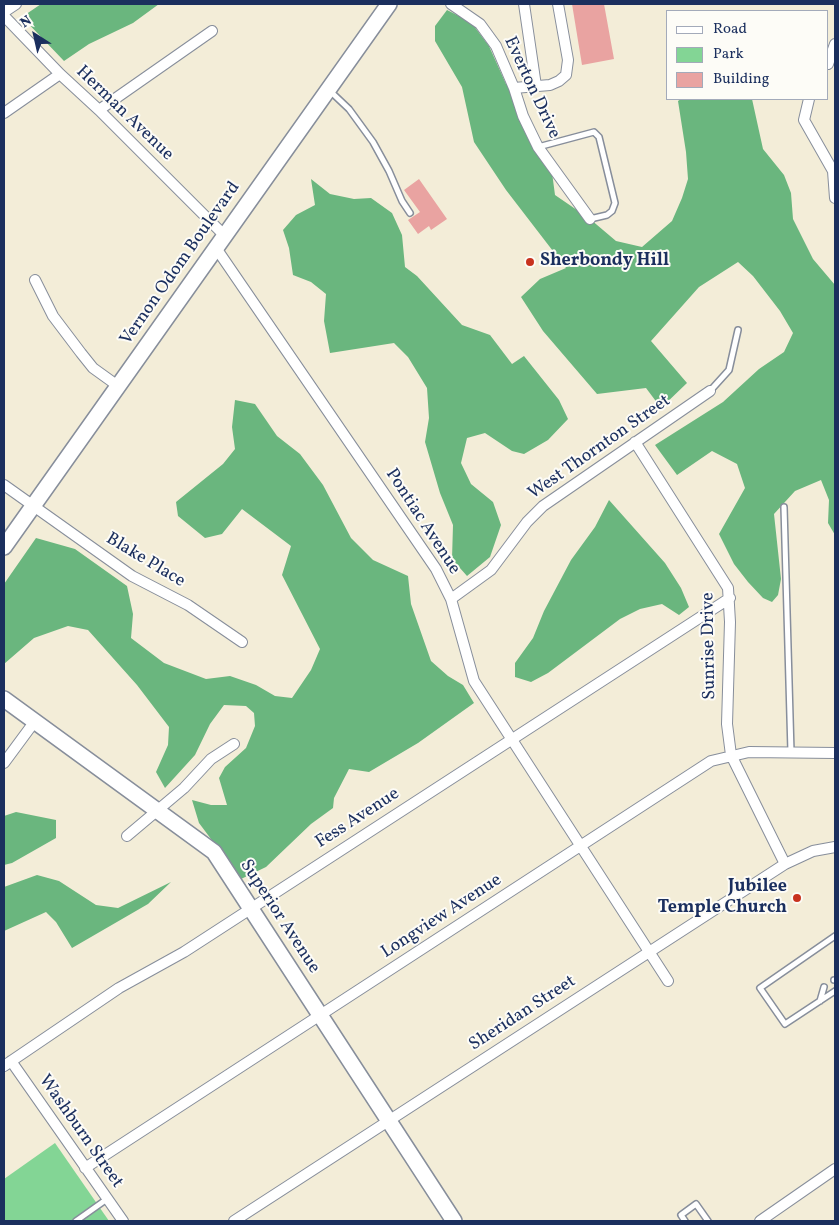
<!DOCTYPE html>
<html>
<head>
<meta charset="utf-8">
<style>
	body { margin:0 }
	#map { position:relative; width:839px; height:1225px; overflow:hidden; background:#f3edd8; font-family:Vollkorn,serif }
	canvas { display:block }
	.frame { position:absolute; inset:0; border:5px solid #1b2f5e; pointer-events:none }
	.legend { position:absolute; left:666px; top:10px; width:162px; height:90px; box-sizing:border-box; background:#fdfcf7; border:1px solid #a3aaba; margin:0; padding:6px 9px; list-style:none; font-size:15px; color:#1b2f5e }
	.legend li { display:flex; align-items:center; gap:10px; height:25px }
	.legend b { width:25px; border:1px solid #a3aaba }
	.north { position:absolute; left:10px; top:10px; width:50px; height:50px; -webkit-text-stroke:4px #fdfcf7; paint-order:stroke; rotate:325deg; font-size:14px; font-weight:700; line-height:20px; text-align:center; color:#1b2f5e }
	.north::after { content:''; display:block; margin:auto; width:18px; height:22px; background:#1b2f5e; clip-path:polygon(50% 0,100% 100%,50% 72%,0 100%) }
</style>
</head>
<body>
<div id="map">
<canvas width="839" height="1225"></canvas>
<div class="frame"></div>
<ul class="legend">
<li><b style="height:6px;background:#fff"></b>Road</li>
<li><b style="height:14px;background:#83d595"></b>Park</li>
<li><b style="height:14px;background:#e9a3a1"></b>Building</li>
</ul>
<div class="north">N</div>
</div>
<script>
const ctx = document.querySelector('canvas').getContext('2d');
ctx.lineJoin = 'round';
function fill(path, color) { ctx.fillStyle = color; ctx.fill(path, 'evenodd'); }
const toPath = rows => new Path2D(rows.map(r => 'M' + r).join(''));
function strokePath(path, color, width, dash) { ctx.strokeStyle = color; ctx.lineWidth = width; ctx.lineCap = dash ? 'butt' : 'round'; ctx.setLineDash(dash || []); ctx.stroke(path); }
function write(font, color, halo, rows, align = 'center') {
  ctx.font = font + ' Vollkorn,serif'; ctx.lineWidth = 4; ctx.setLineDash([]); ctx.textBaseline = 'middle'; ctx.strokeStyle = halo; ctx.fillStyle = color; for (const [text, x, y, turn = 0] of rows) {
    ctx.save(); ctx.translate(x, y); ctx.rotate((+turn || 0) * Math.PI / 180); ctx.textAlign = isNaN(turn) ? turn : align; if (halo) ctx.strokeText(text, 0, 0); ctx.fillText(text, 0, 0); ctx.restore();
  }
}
const green = toPath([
	[55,1143,109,1221,4,1221,4,1179]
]);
const forest = toPath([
	[41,4,159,4,133,23,89,44,64,61,22,17],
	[447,10,471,22,489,46,506,84,514,88,551,165,555,195,590,219,616,241,642,247,672,221,682,198,688,179,686,152,678,101,681,99,752,99,763,149,784,175,791,193,793,219,813,259,835,285,835,535,828,523,829,500,821,480,795,491,774,514,781,579,778,595,772,602,763,598,748,582,734,564,719,534,745,488,737,464,712,451,677,475,655,445,723,402,759,369,784,352,793,333,780,311,753,276,738,262,699,287,651,341,687,383,661,408,646,388,597,394,543,331,521,297,540,279,566,268,506,190,474,142,462,87,435,41,435,26],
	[311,179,330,194,354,199,371,198,392,213,402,235,405,267,417,276,462,325,490,335,512,364,524,356,559,400,568,419,548,440,524,454,512,451,485,433,467,438,461,463,471,484,493,502,501,525,490,557,467,576,452,559,453,525,440,493,425,442,429,418,427,388,408,357,394,343,330,353,324,321,326,294,311,282,293,275,289,248,283,230,296,215,315,205],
	[235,400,255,404,277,436,300,454,323,485,351,538,373,560,408,576,411,604,431,661,448,676,463,685,474,703,418,743,369,772,349,769,334,798,333,808,311,824,266,867,241,879,199,823,192,800,211,805,227,805,219,778,225,767,246,748,255,726,254,713,246,706,224,705,210,724,195,755,165,788,156,772,168,745,169,727,137,685,88,630,68,626,34,638,4,664,4,584,36,538,75,549,127,586,133,614,131,638,164,663,206,679,230,676,256,685,275,696,292,698,311,670,320,649,282,575,291,546,242,509,222,534,205,538,178,516,176,502,223,464,235,449,232,427],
	[609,500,665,563,681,588,689,607,679,615,662,604,640,609,620,619,548,673,531,682,515,677,515,663,533,638,544,611,571,560,595,527],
	[16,812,56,820,56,838,12,863,4,865,4,816],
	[37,875,59,881,96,905,118,908,171,882,148,904,72,948,56,922,46,912,4,931,4,887]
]);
const building = toPath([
	[572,4,604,4,614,59,582,65],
	[419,179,447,219,431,230,429,226,418,234,408,220,420,212,404,190]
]);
const lane = toPath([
	[330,91,349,109,373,142,389,171,402,201,410,213],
	[538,147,594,132,599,137,615,203,612,211,607,215,590,219],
	[710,391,729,370,738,330],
	[784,507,791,752],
	[835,936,760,988,785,1024,835,991],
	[834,980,835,980],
	[820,1001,824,987],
	[76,1221,107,1199],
	[685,1221,681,1215,696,1204,708,1221]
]);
const street = toPath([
	[451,4,480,24,496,46,514,88,523,116,538,147,590,219],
	[524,4,536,86],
	[4,12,16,4],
	[4,16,60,74,99,110,224,235],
	[828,64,835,44],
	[514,88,550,85,559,81,566,75,568,60,558,4],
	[809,99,804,120,833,171,835,198],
	[99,110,212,31],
	[4,113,60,74],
	[216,248,436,569,451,599,474,681,668,981],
	[35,280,53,316,81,353,93,368,118,386],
	[635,442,728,588,730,622,727,724,731,755,785,864],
	[4,485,132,576,188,605,242,642],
	[451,599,491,570,527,522,543,506,710,391],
	[4,763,35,721],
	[127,836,184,788,211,759,234,744],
	[11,1061,123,1221],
	[4,1066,119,988,184,952,730,598],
	[85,1168,711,761,749,752,835,753],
	[234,1221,785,864,813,851,835,847],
	[760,1221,835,1169]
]);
const secondary = toPath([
	[4,547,389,4],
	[4,699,214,852,454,1221]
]);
const markers = [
	[530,262,5,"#c8321e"],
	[797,898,5,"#c8321e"]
];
const streetNames = [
	["Everton Drive",531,88,65],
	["Herman Avenue",124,114,44],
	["Vernon Odom Boulevard",181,264,-55],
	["West Thornton Street",600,448,-35],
	["Pontiac Avenue",422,522,57],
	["Blake Place",145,561,31],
	["Sunrise Drive",710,646,-91],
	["Fess Avenue",358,819,-33],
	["Superior Avenue",279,917,57],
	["Longview Avenue",442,917,-33],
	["Sheridan Street",523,1014,-33],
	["Washburn Street",80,1132,55]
];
const poiNames = [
	["Sherbondy Hill",540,262],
	["Jubilee",787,888,"right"],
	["Temple Church",787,909,"right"]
];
fill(green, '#83d595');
fill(forest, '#6ab67e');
fill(building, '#e9a3a1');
strokePath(lane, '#878e9b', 8);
strokePath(street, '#878e9b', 12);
strokePath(secondary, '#878e9b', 18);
strokePath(lane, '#fff', 5);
strokePath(street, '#fff', 10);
strokePath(secondary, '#fff', 15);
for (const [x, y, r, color] of markers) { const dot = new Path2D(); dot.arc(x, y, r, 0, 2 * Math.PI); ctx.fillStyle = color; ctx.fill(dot); strokePath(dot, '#fdfcf7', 2); }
write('18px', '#1b2f5e', '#fdfcf7', streetNames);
write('bold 18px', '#1b2f5e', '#fdfcf7', poiNames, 'left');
</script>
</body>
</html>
